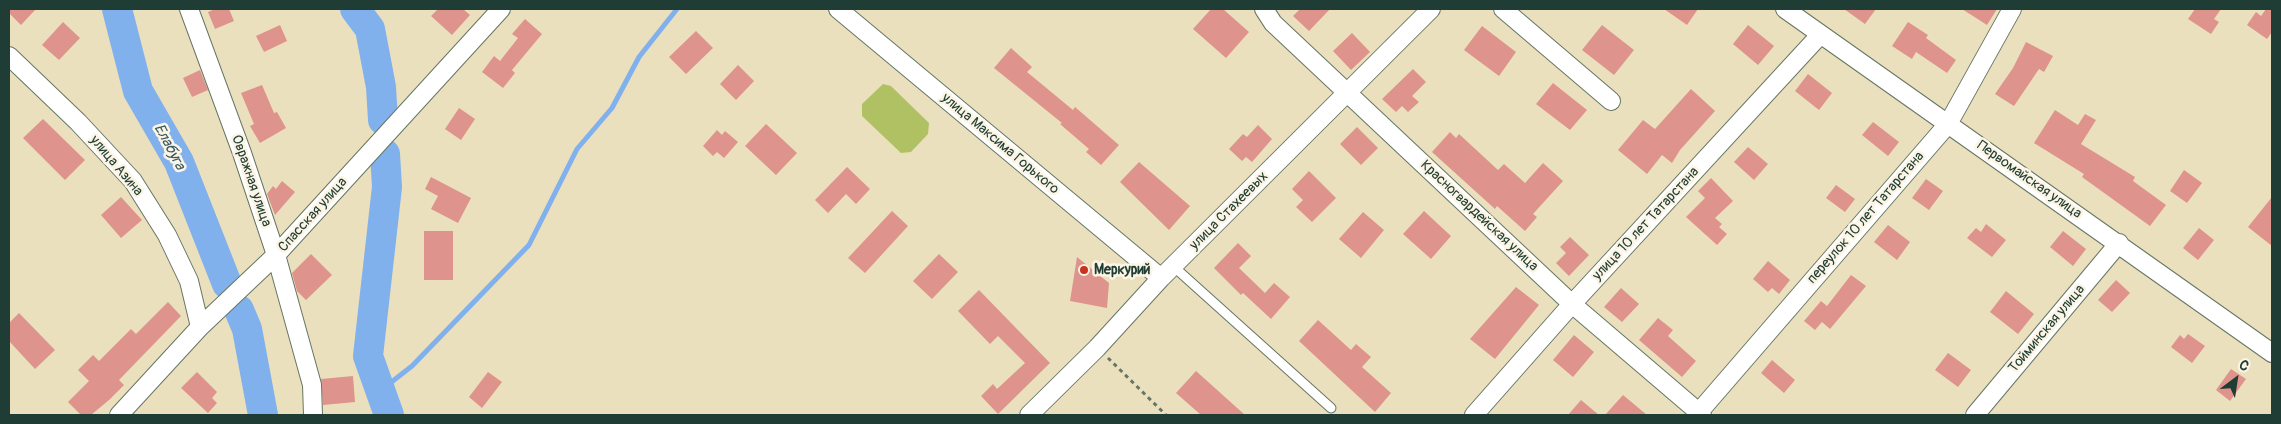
<!DOCTYPE html>
<html>
<head>
<meta charset="utf-8">
<style>
	body { margin:0 }
	#map { position:relative; width:2281px; height:424px; overflow:hidden; background:#ebe0bd; font-family:Pangolin,sans-serif }
	canvas { display:block }
	.frame { position:absolute; inset:0; border:10px solid #1f3d34; pointer-events:none }
	.north { position:absolute; left:2211px; top:354px; width:50px; height:50px; -webkit-text-stroke:4px #fcf5e5; paint-order:stroke; rotate:31deg; font-size:14px; font-weight:700; line-height:20px; text-align:center; color:#1f3d34 }
	.north::after { content:''; display:block; margin:auto; width:18px; height:22px; background:#1f3d34; clip-path:polygon(50% 0,100% 100%,50% 72%,0 100%) }
</style>
</head>
<body>
<div id="map">
<canvas width="2281" height="424"></canvas>
<div class="frame"></div>
<div class="north">С</div>
</div>
<script>
const ctx = document.querySelector('canvas').getContext('2d');
ctx.lineJoin = 'round';
function fill(path, color) { ctx.fillStyle = color; ctx.fill(path, 'evenodd'); }
const toPath = rows => new Path2D(rows.map(r => 'M' + r).join(''));
function strokePath(path, color, width, dash) { ctx.strokeStyle = color; ctx.lineWidth = width; ctx.lineCap = dash ? 'butt' : 'round'; ctx.setLineDash(dash || []); ctx.stroke(path); }
function write(font, color, halo, rows, align = 'center') {
  ctx.font = font + ' Pangolin,sans-serif'; ctx.lineWidth = 5; ctx.setLineDash([]); ctx.textBaseline = 'middle'; ctx.strokeStyle = halo; ctx.fillStyle = color; for (const [text, x, y, turn = 0] of rows) {
    ctx.save(); ctx.translate(x, y); ctx.rotate((+turn || 0) * Math.PI / 180); ctx.textAlign = isNaN(turn) ? turn : align; if (halo) ctx.strokeText(text, 0, 0); ctx.fillText(text, 0, 0); ctx.restore();
  }
}
const green = toPath([
	[883,84,891,86,929,123,928,134,911,152,901,153,862,116,862,104]
]);
const stream = toPath([
	[380,391,412,366,529,245,577,149,612,108,639,57,677,9]
]);
const river = toPath([
	[117,9,138,91,179,162,227,284],
	[355,9,370,29,381,87,383,120],
	[385,154,387,187,368,356,389,415],
	[239,310,247,329,263,415]
]);
const building = toPath([
	[9,9,36,9,21,25,9,13],
	[215,9,229,9,234,21,215,29,208,12],
	[438,9,463,9,470,15,452,35,431,16],
	[1211,9,1223,9,1249,32,1226,58,1193,29],
	[1300,9,1330,9,1309,31,1293,16],
	[1664,9,1698,9,1687,25],
	[1844,9,1876,9,1865,24],
	[1962,9,1997,9,1987,25],
	[2195,9,2221,9,2214,19,2219,22,2211,34,2188,19],
	[2266,9,2272,9,2272,32,2267,39,2247,25,2256,12,2261,16],
	[525,19,542,34,512,70,515,73,503,88,482,72,494,56,500,61,518,38,512,34],
	[63,22,80,38,59,60,42,45],
	[1908,22,1928,35,1926,38,1956,60,1947,73,1916,52,1912,59,1892,46],
	[280,25,287,41,264,52,256,36],
	[1602,25,1634,50,1614,75,1582,50],
	[1748,25,1774,46,1758,65,1733,44],
	[1482,26,1516,52,1499,76,1464,50],
	[696,31,713,48,686,74,669,57],
	[1352,33,1370,52,1351,70,1333,51],
	[2026,42,2053,56,2044,72,2039,69,2014,106,1995,94,2013,68],
	[1011,48,1032,67,1027,72,1073,110,1075,107,1119,145,1101,165,1086,152,1089,149,1060,124,1062,123,994,68],
	[738,65,754,81,736,100,720,84],
	[1413,69,1426,82,1412,96,1419,102,1408,112,1402,106,1396,112,1382,99],
	[200,70,208,90,192,97,183,78],
	[1808,74,1832,93,1819,110,1795,91],
	[1553,83,1587,110,1570,130,1536,104],
	[262,85,274,113,277,112,286,128,260,143,250,126,254,124,241,93],
	[1691,89,1715,111,1680,150,1672,163,1662,155,1647,174,1618,150,1643,120,1655,129],
	[459,108,475,119,461,140,445,129],
	[2055,110,2078,125,2085,114,2096,120,2081,144,2135,177,2133,181,2166,205,2150,226,2082,177,2084,174,2034,143],
	[43,119,85,160,65,180,23,138],
	[1873,122,1899,142,1888,156,1862,135],
	[766,124,797,153,776,175,745,146],
	[1258,125,1272,139,1252,162,1246,157,1242,161,1229,149,1243,134,1247,137],
	[1357,127,1378,148,1361,165,1340,144],
	[717,130,722,135,725,131,738,142,724,158,717,152,713,156,703,146],
	[1450,132,1456,138,1459,134,1498,170,1504,164,1525,183,1543,163,1563,181,1533,214,1537,217,1525,231,1497,206,1495,209,1432,152],
	[1748,147,1768,164,1754,180,1734,162],
	[1139,162,1190,206,1169,230,1120,182],
	[847,167,870,189,856,204,846,194,828,213,815,200],
	[2184,170,2202,183,2187,203,2170,191],
	[1309,171,1336,198,1312,222,1296,207,1303,200,1292,189],
	[431,177,471,198,458,223,431,209,438,196,425,189],
	[1711,178,1733,201,1715,218,1722,224,1719,227,1727,234,1717,245,1686,217,1705,198,1698,191],
	[1926,179,1943,191,1929,210,1912,198],
	[282,181,295,192,275,215,267,194,273,186,276,189],
	[1836,185,1855,199,1845,212,1826,198],
	[121,197,142,220,121,238,101,215],
	[2272,197,2272,246,2248,227],
	[892,211,908,226,865,273,848,258],
	[1424,211,1451,236,1431,259,1403,234],
	[1363,212,1384,230,1361,258,1339,239],
	[1986,224,2006,240,1992,257,1967,238,1976,228,1981,232],
	[1888,225,1910,242,1897,260,1874,242],
	[2199,228,2214,240,2198,260,2183,248],
	[424,231,453,231,453,280,424,280],
	[2063,231,2086,249,2073,266,2050,247],
	[1570,237,1589,255,1569,276,1556,263,1566,253,1560,247],
	[1238,243,1251,256,1239,268,1265,293,1274,283,1290,297,1271,319,1243,293,1241,295,1214,268],
	[311,254,332,275,306,300,297,291,292,273],
	[939,254,958,272,932,299,913,281],
	[1077,257,1109,283,1107,308,1070,301],
	[1768,261,1790,280,1779,294,1772,288,1768,292,1753,279],
	[1851,275,1866,286,1830,329,1822,322,1815,330,1804,321,1821,301,1827,306],
	[2116,280,2130,293,2112,312,2098,300],
	[1516,287,1539,305,1495,359,1470,339],
	[1621,288,1639,304,1622,322,1604,307],
	[979,290,1050,363,998,414,981,396,993,384,997,389,1025,363,998,336,990,344,958,311],
	[2006,291,2034,314,2018,334,1990,312],
	[168,302,181,316,119,380,124,385,109,400,91,415,81,415,68,402,89,381,78,370,93,355,99,361,131,329,136,334],
	[19,313,55,350,35,369,9,341,9,323],
	[1658,318,1673,330,1668,336,1696,361,1682,377,1639,340],
	[1318,320,1351,350,1356,344,1371,357,1362,367,1391,393,1375,412,1299,341],
	[2188,334,2205,346,2192,363,2171,347,2180,335,2184,339],
	[1574,335,1594,352,1573,377,1553,360],
	[1948,353,1971,370,1958,387,1935,370],
	[1772,360,1795,380,1784,393,1761,373],
	[2231,369,2246,379,2230,401,2216,390],
	[1196,371,1245,415,1201,415,1176,393],
	[197,372,217,392,212,398,217,403,208,413,181,388],
	[488,372,502,382,482,408,469,397],
	[353,376,355,402,323,405,321,379],
	[1623,395,1647,415,1605,415],
	[1581,400,1599,415,1568,415]
]);
const path = toPath([
	[1108,358,1166,415]
]);
const lane = toPath([
	[1173,266,1331,408]
]);
const street = toPath([
	[189,9,242,153,276,255,312,385,313,415],
	[838,9,1161,278],
	[1264,9,1273,23,1572,304,1702,415],
	[1503,9,1611,101],
	[1785,9,2272,353],
	[9,56,78,122,133,181,167,235,189,281,200,327],
	[1699,412,1948,124,2012,9],
	[119,415,200,327,276,255,501,9],
	[1029,415,1097,348,1161,278,1431,9],
	[1474,415,1572,304,1820,35],
	[1975,415,2119,243]
]);
const markers = [
	[1084,270,5,"#c8321e"]
];
const streetNames = [
	["улица Максима Горького",1000,144,40],
	["улица Азина",116,166,50],
	["Первомайская улица",2029,180,35],
	["Овражная улица",251,181,71],
	["улица Стахеевых",1229,211,-45],
	["Спасская улица",313,215,-48],
	["Красногвардейская улица",1479,216,43],
	["переулок 10 лет Татарстана",1866,218,-49],
	["улица 10 лет Татарстана",1646,224,-47],
	["Тойминская улица",2047,329,-50]
];
const poiNames = [
	["Меркурий",1094,270]
];
const waterNames = [
	["Елабуга",169,147,62]
];
fill(green, '#b0c164');
strokePath(stream, '#81b1ec', 5);
strokePath(river, '#81b1ec', 30);
fill(building, '#de938c');
strokePath(lane, '#667664', 11);
strokePath(street, '#667664', 20);
strokePath(path, '#667664', 3, [4, 4]);
strokePath(lane, '#fff', 9);
strokePath(street, '#fff', 18);
for (const [x, y, r, color] of markers) { const dot = new Path2D(); dot.arc(x, y, r, 0, 2 * Math.PI); ctx.fillStyle = color; ctx.fill(dot); strokePath(dot, '#fcf5e5', 2); }
write('14px', '#1f3d34', '#fcf5e5', streetNames);
write('bold 14px', '#1f3d34', '#fcf5e5', poiNames, 'left');
write('italic 15px', '#385a62', '#fcf5e5', waterNames);
</script>
</body>
</html>
